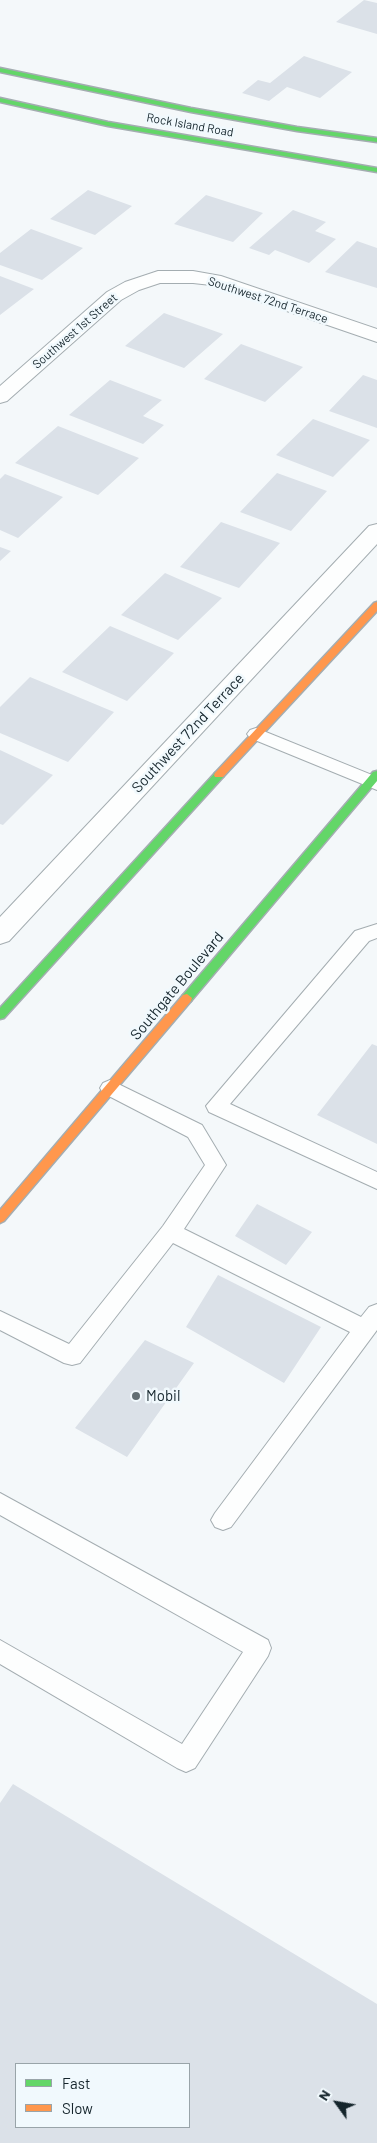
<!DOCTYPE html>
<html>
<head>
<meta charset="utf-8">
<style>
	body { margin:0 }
	#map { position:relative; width:377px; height:2143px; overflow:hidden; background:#f4f8fa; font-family:Barlow,sans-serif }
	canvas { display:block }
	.legend { position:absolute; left:15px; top:2063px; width:175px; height:65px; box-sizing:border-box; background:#f1f9fd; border:1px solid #99a4a9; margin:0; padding:6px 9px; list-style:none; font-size:15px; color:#15252c }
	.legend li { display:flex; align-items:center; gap:10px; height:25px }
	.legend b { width:25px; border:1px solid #99a4a9 }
	.north { position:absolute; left:312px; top:2078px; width:50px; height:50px; -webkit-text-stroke:4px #f1f9fd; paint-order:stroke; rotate:302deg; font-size:14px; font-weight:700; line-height:20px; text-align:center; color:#15252c }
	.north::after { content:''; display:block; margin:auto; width:18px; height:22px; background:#15252c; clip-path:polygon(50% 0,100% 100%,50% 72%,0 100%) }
</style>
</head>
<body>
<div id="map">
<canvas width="377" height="2143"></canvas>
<ul class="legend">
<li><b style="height:6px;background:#63d668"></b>Fast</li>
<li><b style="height:6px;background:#ff974d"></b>Slow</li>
</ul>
<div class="north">N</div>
</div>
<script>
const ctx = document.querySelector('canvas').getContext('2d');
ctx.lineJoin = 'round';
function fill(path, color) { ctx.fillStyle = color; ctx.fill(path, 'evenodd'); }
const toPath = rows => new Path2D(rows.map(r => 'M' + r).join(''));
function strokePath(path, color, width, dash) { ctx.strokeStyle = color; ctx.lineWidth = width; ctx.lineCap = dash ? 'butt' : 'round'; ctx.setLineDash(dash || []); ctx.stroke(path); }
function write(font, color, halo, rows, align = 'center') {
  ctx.font = font + ' Barlow,sans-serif'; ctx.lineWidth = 5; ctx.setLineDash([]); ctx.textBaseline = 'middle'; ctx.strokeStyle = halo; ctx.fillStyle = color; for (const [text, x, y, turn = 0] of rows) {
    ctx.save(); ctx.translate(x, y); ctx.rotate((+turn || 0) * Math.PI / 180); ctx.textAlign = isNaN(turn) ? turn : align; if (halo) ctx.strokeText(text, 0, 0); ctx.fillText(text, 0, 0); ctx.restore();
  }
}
const building = toPath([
	[364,0,377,3,377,34,336,22],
	[304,56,352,72,320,98,287,87,269,101,242,93,258,80,270,83],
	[88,190,132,206,95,235,50,219],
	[206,195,263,213,233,242,174,224],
	[293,210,326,222,315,231,336,239,309,263,275,250,269,255,249,248],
	[31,229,83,248,42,280,0,265,0,253],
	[357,241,377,248,377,288,325,272],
	[0,276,34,289,0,315],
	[164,313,223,334,184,368,125,346],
	[241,344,303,367,265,402,204,379],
	[363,375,377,380,377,428,329,411],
	[110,380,162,400,143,416,164,425,143,444,69,415],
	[313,419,370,440,333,477,276,455],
	[58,426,139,458,98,495,15,463],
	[277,473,327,491,291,531,240,512],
	[5,474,63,497,18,538,0,530,0,479],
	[221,522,280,543,239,588,180,567],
	[0,547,11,551,0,561],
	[165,573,222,598,178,640,121,615],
	[110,626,174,653,127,701,62,672],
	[30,677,114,712,68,762,0,733,0,707],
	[0,750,53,775,3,825,0,824],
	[372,1044,377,1046,377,1144,317,1115],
	[257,1204,312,1232,286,1265,235,1236],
	[218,1275,321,1327,284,1383,186,1327],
	[145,1340,194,1363,127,1457,75,1428],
	[13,1784,377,2004,377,2143,0,2143,0,1803],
	[16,2064,189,2064,189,2127,16,2127]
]);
const lane = toPath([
	[256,728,377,777,377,790,250,738,247,734,250,730,256,728],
	[377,924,377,938,369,941,230,1104,377,1172,377,1189,209,1112,206,1106,355,931,377,924],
	[110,1080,202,1125,226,1165,184,1229,361,1317,369,1307,377,1304,377,1330,231,1527,223,1530,215,1527,211,1520,215,1513,350,1332,173,1243,80,1363,72,1365,64,1363,0,1330,0,1311,69,1344,163,1226,205,1165,188,1137,103,1093,100,1088,103,1083,110,1080],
	[0,1493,268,1640,271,1648,268,1656,195,1768,186,1772,177,1768,0,1664,0,1640,182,1744,243,1652,0,1515,0,1493]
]);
const street = toPath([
	[158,271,193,271,221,276,377,329,377,342,211,285,193,283,160,283,139,290,121,300,7,401,0,403,0,386,107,292,125,282,158,271],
	[377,524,377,544,9,941,0,944,0,917,369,526,377,524]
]);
const fast = toPath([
	[0,68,191,108,297,127,377,138,377,142,297,131,191,112,0,72,0,68],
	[0,98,108,122,377,168,377,172,108,126,0,102,0,98],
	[377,771,377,781,191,1001,183,1001,182,998,183,995,373,772,377,771],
	[219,772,223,773,224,775,223,777,4,1018,0,1019,0,1008,215,773,219,772]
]);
const slow = toPath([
	[377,602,377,611,223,777,215,777,214,775,215,773,374,603,377,602],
	[187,994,192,998,191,1001,4,1221,0,1223,0,1210,183,995,187,994]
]);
const markers = [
	[136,1396,5,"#636f74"]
];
const farStreetnames = [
	["Rock Island Road",190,125,10],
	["Southwest 72nd Terrace",268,300,18],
	["Southwest 1st Street",75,331,-41]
];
const streetNames = [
	["Southwest 72nd Terrace",188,733,-47],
	["Southgate Boulevard",177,986,-50]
];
const poiNames = [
	["Mobil",146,1396]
];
fill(building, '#dbe1e8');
strokePath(lane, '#a4adb1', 2);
strokePath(street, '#a4adb1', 2);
strokePath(fast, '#a4adb1', 3);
strokePath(slow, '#a4adb1', 3);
fill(lane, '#fdfefe');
fill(street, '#fdfefe');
fill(fast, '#63d668');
fill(slow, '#ff974d');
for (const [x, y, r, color] of markers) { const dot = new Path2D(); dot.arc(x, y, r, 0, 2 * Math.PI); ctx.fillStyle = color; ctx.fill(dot); strokePath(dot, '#f1f9fd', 2); }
write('12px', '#15252c', '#f1f9fd', farStreetnames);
write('15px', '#15252c', '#f1f9fd', streetNames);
write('15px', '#15252c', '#f1f9fd', poiNames, 'left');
</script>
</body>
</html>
